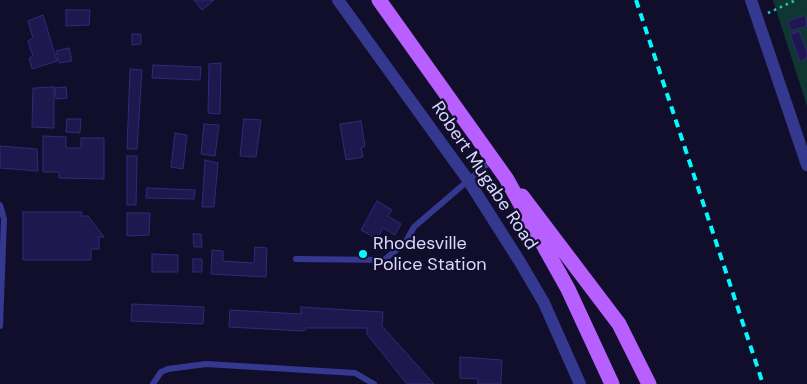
<!DOCTYPE html>
<html>
<head>
<meta charset="utf-8">
<style>
	body { margin:0 }
	canvas { display:block; background:#110e2b }
</style>
</head>
<body>
<canvas width="807" height="384"></canvas>
<script>
const ctx = document.querySelector('canvas').getContext('2d');
ctx.lineJoin = 'round';
function fill(path, color) { ctx.fillStyle = color; ctx.fill(path, 'evenodd'); }
const toPath = rows => new Path2D(rows.map(r => 'M' + r).join(''));
function strokePath(path, color, width, dash) { ctx.strokeStyle = color; ctx.lineWidth = width; ctx.lineCap = dash ? 'butt' : 'round'; ctx.setLineDash(dash || []); ctx.stroke(path); }
function write(font, color, halo, rows, align = 'center') {
  ctx.font = font + ' "DM Sans",sans-serif'; ctx.lineWidth = 4.5; ctx.setLineDash([]); ctx.textBaseline = 'middle'; ctx.strokeStyle = halo; ctx.fillStyle = color; for (const [text, x, y, turn = 0] of rows) {
    ctx.save(); ctx.translate(x, y); ctx.rotate((+turn || 0) * Math.PI / 180); ctx.textAlign = isNaN(turn) ? turn : align; if (halo) ctx.strokeText(text, 0, 0); ctx.fillText(text, 0, 0); ctx.restore();
  }
}
const green = toPath([
	[773,0,807,0,807,106]
]);
const building = toPath([
	[194,0,214,0,202,10,194,0],
	[66,10,90,10,89,25,66,26,66,10],
	[43,15,57,61,32,69,29,58,33,56,28,41,33,38,28,21,43,15],
	[805,15,807,26,791,31,788,21,805,15],
	[799,31,807,51,807,58,800,61,790,35,799,31],
	[132,34,141,34,141,44,132,45,132,34],
	[69,48,72,61,59,63,56,51,69,48],
	[221,63,220,114,208,113,209,64,221,63],
	[153,65,201,67,200,80,152,78,153,65],
	[130,69,142,70,137,149,127,149,130,69],
	[54,87,54,128,32,127,33,88,54,87],
	[66,87,67,98,56,99,55,88,66,87],
	[67,119,81,119,80,133,66,132,67,119],
	[244,119,261,120,256,157,240,156,244,119],
	[361,121,365,146,361,148,363,157,346,160,340,124,361,121],
	[204,124,219,125,215,156,201,154,204,124],
	[175,133,187,135,183,169,171,167,175,133],
	[43,136,66,137,66,148,81,148,81,138,104,138,104,179,59,178,59,172,43,172,43,136],
	[0,146,37,149,38,171,0,168,0,146],
	[127,156,137,156,136,205,127,205,127,156],
	[205,160,218,163,214,207,202,207,205,160],
	[147,188,195,190,194,199,146,198,147,188],
	[377,201,392,210,388,216,401,224,395,235,383,228,377,239,361,230,377,201],
	[23,212,82,212,81,216,88,216,104,237,99,237,99,249,91,249,91,260,23,260,23,212],
	[127,213,150,213,149,235,127,236,127,213],
	[193,234,201,234,202,247,194,247,193,234],
	[255,247,267,248,266,277,211,274,212,250,223,251,223,261,254,263,255,247],
	[152,254,178,255,178,272,152,272,152,254],
	[193,259,202,259,202,272,193,272,193,259],
	[132,304,204,307,203,324,131,321,132,304],
	[301,307,383,312,382,326,434,384,407,384,367,334,367,328,306,328,304,331,229,327,230,310,301,314,301,307],
	[460,357,502,360,501,384,478,384,478,379,460,378,460,357]
]);
const path = toPath([
	[768,13,796,0]
]);
const lane = toPath([
	[0,205,4,219,0,326],
	[296,259,384,260,405,243,414,227,492,160],
	[153,384,161,372,168,369,206,364,355,373,374,384]
]);
const street = toPath([
	[338,0,468,180,520,262,544,303,580,384],
	[751,0,807,165]
]);
const primary = toPath([
	[379,0,506,178,568,289,612,384],
	[522,196,619,324,649,384]
]);
const rail = toPath([
	[636,0,763,384]
]);
const markers = [
	[363,254,5,"#04f9ff"]
];
const streetNames = [
	["Robert Mugabe Road",484,176,56]
];
const poiNames = [
	["Rhodesville",373,244],
	["Police Station",373,265]
];
fill(green, '#103632');
fill(building, '#1f184e');
strokePath(building, '#32287c', 1);
strokePath(path, '#23c8b1', 2.5, [2.5, 4]);
strokePath(lane, '#34388f', 6);
strokePath(street, '#34388f', 12);
strokePath(primary, '#b75fff', 15);
strokePath(rail, '#04f9ff', 4, [8, 6]);
for (const [x, y, r, color] of markers) { const dot = new Path2D(); dot.arc(x, y, r, 0, 2 * Math.PI); ctx.fillStyle = color; ctx.fill(dot); strokePath(dot, '#110e2b', 2); }
write('18px', '#dad8ff', '#110e2b', streetNames);
write('18px', '#dad8ff', '#110e2b', poiNames, 'left');
</script>
</body>
</html>
